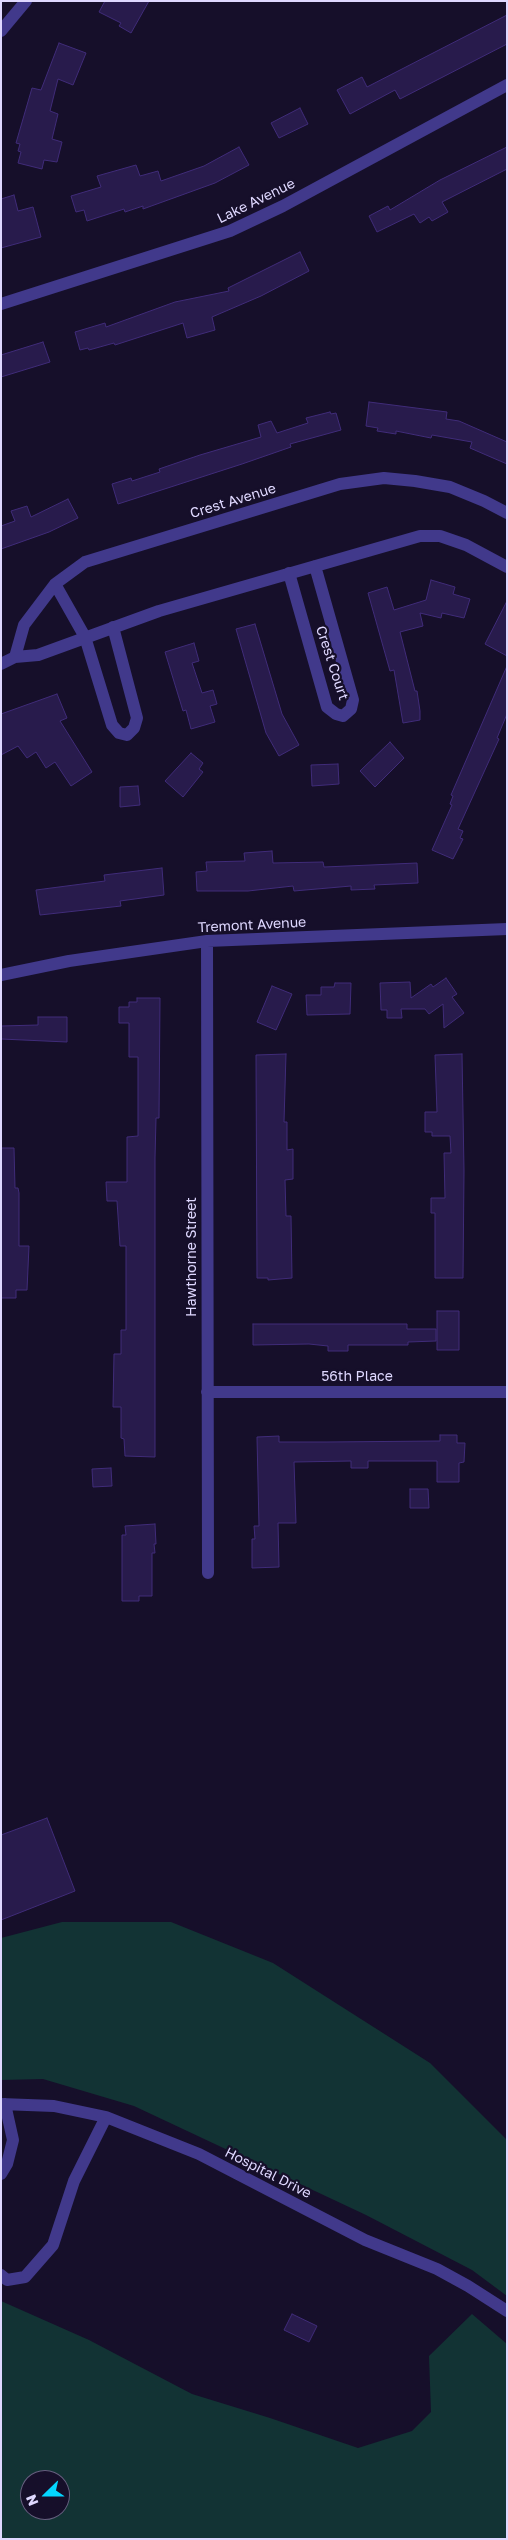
<!DOCTYPE html>
<html>
<head>
<meta charset="utf-8">
<style>
	body { margin:0 }
	#map { position:relative; width:508px; height:2540px; overflow:hidden; background:#160f2a; font-family:"Golos Text",sans-serif }
	canvas { display:block }
	.frame { position:absolute; inset:0; border:2px solid #dfd8ff; pointer-events:none }
	.north { position:absolute; left:20px; top:2470px; width:50px; height:50px; box-sizing:border-box; background:#160f2a; border:1px solid #665f7f; border-radius:50%; rotate:248deg; font-size:14px; font-weight:700; line-height:20px; text-align:center; color:#dfd8ff }
	.north::after { content:''; display:block; margin:auto; width:18px; height:22px; background:#04d6ff; clip-path:polygon(50% 0,100% 100%,50% 72%,0 100%) }
</style>
</head>
<body>
<div id="map">
<canvas width="508" height="2540"></canvas>
<div class="frame"></div>
<div class="north">N</div>
</div>
<script>
const ctx = document.querySelector('canvas').getContext('2d');
ctx.lineJoin = 'round';
function fill(path, color) { ctx.fillStyle = color; ctx.fill(path, 'evenodd'); }
const toPath = rows => new Path2D(rows.map(r => 'M' + r).join(''));
function strokePath(path, color, width, dash) { ctx.strokeStyle = color; ctx.lineWidth = width; ctx.lineCap = dash ? 'butt' : 'round'; ctx.setLineDash(dash || []); ctx.stroke(path); }
function write(font, color, halo, rows, align = 'center') {
  ctx.font = font + ' "Golos Text",sans-serif'; ctx.lineWidth = 4.5; ctx.setLineDash([]); ctx.textBaseline = 'middle'; ctx.strokeStyle = halo; ctx.fillStyle = color; for (const [text, x, y, turn = 0] of rows) {
    ctx.save(); ctx.translate(x, y); ctx.rotate((+turn || 0) * Math.PI / 180); ctx.textAlign = isNaN(turn) ? turn : align; if (halo) ctx.strokeText(text, 0, 0); ctx.fillText(text, 0, 0); ctx.restore();
  }
}
const green = toPath([
	[62,1922,171,1922,273,1963,430,2063,507,2140,507,2296,472,2270,366,2215,134,2106,43,2079,1,2080,1,1938],
	[1,2301,89,2340,192,2394,270,2418,358,2448,412,2431,431,2412,429,2356,472,2314,507,2344,507,2539,1,2539],
	[30,2480,60,2480,60,2510,30,2510]
]);
const building = toPath([
	[105,1,149,1,131,33,119,26,121,23,99,12,105,1],
	[507,15,507,44,400,99,395,90,350,114,337,90,362,77,367,87,507,15],
	[59,43,86,53,73,85,58,79,50,111,58,114,52,139,62,142,57,162,44,160,42,169,18,163,21,152,18,151,20,144,16,143,32,88,41,90,59,43],
	[300,108,308,124,279,138,271,123,300,108],
	[239,147,249,165,215,183,143,209,143,206,125,212,124,209,87,221,84,210,76,212,71,196,101,187,97,176,136,165,140,176,158,171,161,181,204,166,239,147],
	[507,147,507,169,442,202,448,212,432,221,429,217,420,223,414,214,377,232,369,216,388,206,390,210,440,180,507,147],
	[14,195,18,211,33,207,41,237,1,248,1,199,14,195],
	[300,252,309,271,261,296,212,317,215,330,187,338,183,323,115,345,114,343,89,350,88,348,80,350,75,332,105,323,106,327,175,302,229,291,228,288,300,252],
	[43,342,50,362,1,377,1,355,43,342],
	[369,402,447,412,446,419,459,421,507,442,507,464,470,448,472,442,432,435,431,438,396,431,396,434,377,431,378,428,366,426,369,402],
	[330,412,331,414,336,413,341,430,290,444,291,447,242,464,118,504,112,484,131,478,132,481,160,472,159,469,200,455,261,437,258,425,271,421,277,433,308,423,306,418,330,412],
	[68,499,78,518,49,532,1,549,1,526,15,521,11,511,27,506,31,517,68,499],
	[431,580,455,587,453,594,470,599,464,618,442,613,441,618,420,613,423,626,400,632,415,691,417,691,420,711,420,720,403,723,394,670,390,671,368,593,387,587,394,610,426,600,431,580],
	[507,601,507,656,485,644,507,601],
	[255,624,282,714,299,745,279,756,266,733,236,629,255,624],
	[194,643,199,661,192,663,202,693,213,690,217,704,210,706,215,722,191,729,186,710,183,711,165,652,194,643],
	[507,666,507,714,497,738,499,739,458,829,463,831,460,838,463,839,453,859,432,850,452,805,450,804,453,796,451,795,507,666],
	[57,694,67,718,60,721,92,772,71,786,55,762,46,768,36,752,27,758,18,746,1,755,1,714,57,694],
	[390,742,404,758,375,787,360,771,390,742],
	[191,753,203,763,199,769,203,772,183,797,165,781,191,753],
	[338,764,339,784,312,786,311,765,338,764],
	[138,786,140,805,120,807,120,787,138,786],
	[272,851,273,863,323,862,324,867,417,863,418,883,374,885,375,889,351,890,351,886,294,891,293,886,248,891,197,891,196,872,207,871,206,862,245,861,244,853,272,851],
	[162,868,164,895,120,901,121,906,40,915,36,890,105,881,104,875,162,868],
	[446,978,457,994,452,997,464,1013,444,1028,443,1004,429,1014,425,1009,401,1009,402,1018,387,1018,387,1010,381,1010,380,983,410,982,411,998,431,984,433,987,446,978],
	[335,983,351,983,350,1014,307,1015,306,995,321,995,321,987,334,987,335,983],
	[272,986,292,994,276,1030,257,1022,272,986],
	[137,998,160,998,159,1118,156,1118,155,1158,155,1457,125,1456,124,1439,121,1438,121,1407,113,1407,114,1354,121,1354,121,1330,126,1330,126,1246,120,1246,117,1201,107,1201,106,1182,127,1182,127,1137,138,1136,138,1057,129,1057,129,1023,119,1023,119,1007,129,1007,129,1002,137,1002,137,998],
	[38,1017,67,1017,67,1042,1,1039,1,1026,38,1025,38,1017],
	[286,1054,284,1122,287,1122,287,1150,293,1149,293,1179,285,1180,286,1216,291,1216,292,1278,268,1280,268,1278,257,1278,256,1055,286,1054],
	[462,1054,464,1171,463,1278,435,1278,435,1213,431,1213,431,1198,445,1198,444,1153,451,1153,450,1136,432,1136,432,1132,425,1132,425,1112,437,1112,435,1055,462,1054],
	[1,1148,14,1148,15,1188,18,1188,19,1193,19,1246,29,1246,27,1290,16,1290,16,1298,1,1298,1,1148],
	[437,1311,459,1311,459,1350,437,1350,437,1311],
	[253,1324,407,1324,407,1329,436,1329,436,1341,408,1342,408,1345,348,1345,348,1351,328,1351,328,1346,309,1344,253,1345,253,1324],
	[440,1435,457,1435,457,1443,465,1443,464,1462,459,1463,459,1482,437,1482,437,1461,368,1461,368,1468,351,1468,351,1461,294,1462,296,1523,278,1523,279,1567,252,1568,252,1539,255,1539,254,1526,259,1526,257,1437,279,1436,279,1442,326,1442,440,1441,440,1435],
	[111,1468,112,1486,93,1487,92,1469,111,1468],
	[410,1489,428,1489,429,1508,410,1508,410,1489],
	[155,1524,156,1544,154,1544,155,1553,152,1553,152,1596,139,1596,139,1601,122,1601,122,1535,126,1535,125,1526,155,1524],
	[47,1818,75,1891,1,1920,1,1835,47,1818],
	[292,2314,317,2326,309,2342,284,2330,292,2314]
]);
const street = toPath([
	[1,31,26,1],
	[1,304,230,231,283,206,507,85],
	[289,573,327,707,336,714,343,716,351,709,353,700,315,566],
	[55,584,85,637,112,725,119,733,127,735,134,728,137,718,113,627],
	[15,657,24,625,55,584,85,562,340,484,384,478,415,481,450,487,484,501,507,513],
	[1,664,15,657,38,655,159,611,420,536,440,536,466,545,507,567],
	[207,941,208,1573],
	[1,975,69,961,207,941,507,929],
	[207,1392,507,1392],
	[1,2104,54,2106,106,2117,199,2154,365,2240,437,2269,468,2286,507,2311],
	[1,2174,7,2164,13,2140,5,2104],
	[1,2275,7,2280,25,2277,53,2245,74,2181,106,2117]
]);
const streetNames = [
	["Lake Avenue",256,201,-26],
	["Crest Avenue",233,501,-17],
	["Crest Court",332,663,72],
	["Tremont Avenue",252,925,-3],
	["Hawthorne Street",192,1257,-90],
	["56th Place",357,1377],
	["Hospital Drive",268,2173,27]
];
fill(green, '#123334');
fill(building, '#281b4c');
strokePath(building, '#402c79', 1);
strokePath(street, '#41398b', 12);
write('14px', '#dfd8ff', '#160f2a', streetNames);
</script>
</body>
</html>
